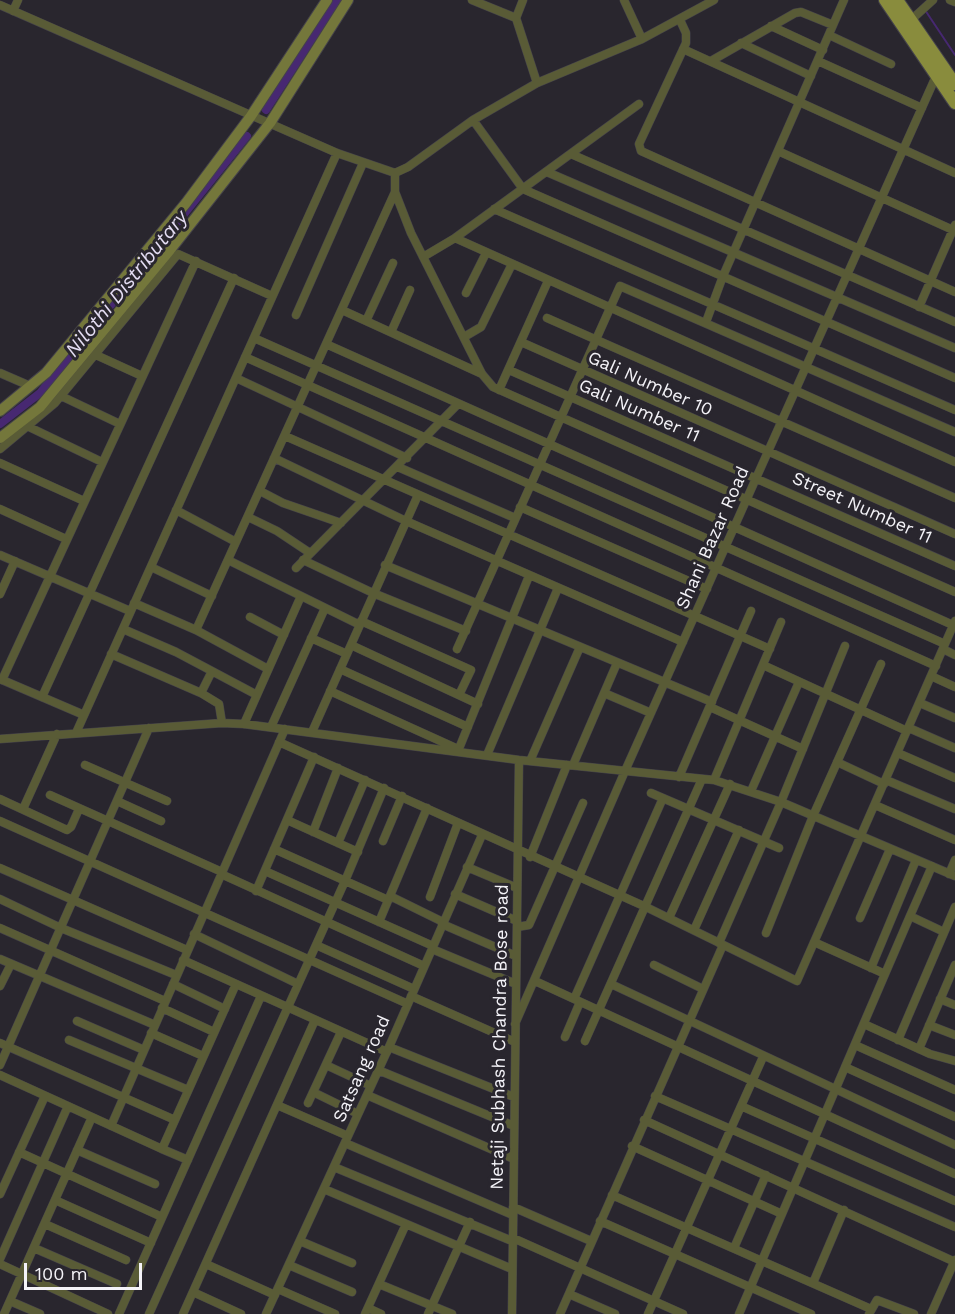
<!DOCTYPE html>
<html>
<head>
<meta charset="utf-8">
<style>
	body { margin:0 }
	#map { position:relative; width:955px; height:1314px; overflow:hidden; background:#29262e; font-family:"Work Sans",sans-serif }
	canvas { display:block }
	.scale { position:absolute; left:24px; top:1263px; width:118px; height:27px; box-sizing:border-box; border:3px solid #f4f3f8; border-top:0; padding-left:8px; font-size:18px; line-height:21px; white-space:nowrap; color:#f4f3f8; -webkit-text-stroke:4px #29262e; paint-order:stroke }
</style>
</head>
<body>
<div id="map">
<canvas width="955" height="1314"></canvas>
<div class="scale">100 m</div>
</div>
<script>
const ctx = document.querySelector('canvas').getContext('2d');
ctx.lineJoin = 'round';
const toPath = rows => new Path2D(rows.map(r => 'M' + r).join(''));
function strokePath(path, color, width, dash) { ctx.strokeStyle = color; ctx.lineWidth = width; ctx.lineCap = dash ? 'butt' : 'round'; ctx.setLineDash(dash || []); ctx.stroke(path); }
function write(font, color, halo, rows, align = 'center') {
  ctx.font = font + ' "Work Sans",sans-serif'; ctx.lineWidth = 6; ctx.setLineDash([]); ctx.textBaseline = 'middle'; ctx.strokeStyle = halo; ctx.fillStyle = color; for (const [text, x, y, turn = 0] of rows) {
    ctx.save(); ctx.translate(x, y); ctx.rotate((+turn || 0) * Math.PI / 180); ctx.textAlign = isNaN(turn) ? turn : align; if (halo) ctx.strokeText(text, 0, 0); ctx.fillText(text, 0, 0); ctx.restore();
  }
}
const stream = toPath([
	[925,10,955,55]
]);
const canal = toPath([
	[266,110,337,0],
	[0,424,40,393,247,136]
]);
const street = toPath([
	[472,0,516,18,537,83],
	[624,0,642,39],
	[950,0,955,2],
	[0,5,337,153,395,173,408,167,473,120,537,83,642,39,714,0],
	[13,11,18,0],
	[516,18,523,0],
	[680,20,686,33,686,43,639,144,641,151,955,292],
	[911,20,933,0],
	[771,26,823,50],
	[829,35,891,64],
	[741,43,811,76],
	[683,49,955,173],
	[711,61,795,13,801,12,833,25],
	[818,61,922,108],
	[473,120,523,189,955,378],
	[778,151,953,230],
	[571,154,955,322],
	[547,172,955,348],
	[395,192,411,233,482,374,493,387,955,592],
	[494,209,955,410],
	[455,238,955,462],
	[423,257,455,238,639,104],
	[466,293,486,253],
	[919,307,955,225],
	[342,310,482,374],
	[296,315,363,163],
	[547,318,955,498],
	[366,321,393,263],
	[706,322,723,276,844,0],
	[391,332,410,290],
	[464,337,481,327,512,264],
	[254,338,945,644],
	[521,342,955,534],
	[326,344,955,626],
	[96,355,142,376],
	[245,357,936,666],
	[509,370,955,566],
	[0,373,30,386],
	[236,378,407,458],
	[499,390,548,281],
	[61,396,120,424],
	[27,426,102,462],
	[285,436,770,649],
	[0,449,55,403,178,254,272,296],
	[274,458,406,521,683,642],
	[0,463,84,501],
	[398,467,515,518],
	[260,491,283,503,341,523],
	[520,507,707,589],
	[0,509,66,539],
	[176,510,236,542],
	[248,517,277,531,310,553],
	[0,555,130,611],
	[228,560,360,625],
	[303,560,373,593,466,631],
	[385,565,712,702],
	[151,567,212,596],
	[296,568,458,404],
	[0,594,15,561],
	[134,603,196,630,268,669],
	[250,617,284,635],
	[361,621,471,670,459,695],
	[123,629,176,652,257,695],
	[196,630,395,192,395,173],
	[311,638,347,654],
	[351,645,478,704],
	[457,649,620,286,955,432],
	[943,649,955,655],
	[111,654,201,693,212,671],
	[763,665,907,731],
	[340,669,468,727],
	[931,676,955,687],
	[0,679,84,715],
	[2,680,196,261],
	[330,691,458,749],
	[201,693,219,704,222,723],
	[604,693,651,713],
	[42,697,234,278],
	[920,703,955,718],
	[710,707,803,749],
	[244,724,301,596],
	[271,727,325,608],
	[909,728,955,748],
	[312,732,418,495],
	[76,733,337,153],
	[0,739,222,723,244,724,519,760,714,780,781,802,955,876],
	[279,742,646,907,797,981,955,621],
	[458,751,529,576],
	[898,753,955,778],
	[487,755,558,588],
	[530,761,580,647],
	[837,762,884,784],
	[85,765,167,801],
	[573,765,617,663],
	[679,777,751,611],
	[714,780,781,622],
	[886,780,955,809],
	[751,791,799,682],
	[651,793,779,848],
	[50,795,222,872],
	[0,799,67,830,71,827,79,809],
	[117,801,161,821],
	[875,805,955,840],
	[23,809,57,734],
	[287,820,358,852],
	[0,821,408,1004],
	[313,832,338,768],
	[383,841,402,796],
	[338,843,365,780],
	[274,849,388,900],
	[530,857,567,765],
	[467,867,517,888],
	[0,868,187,950],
	[265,871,433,946],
	[221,874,424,966],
	[949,874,955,860],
	[256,891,314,757],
	[455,894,517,921],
	[390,896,443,922],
	[430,897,458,823],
	[0,899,61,928,176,975],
	[910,916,932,866],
	[669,918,730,784],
	[860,918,890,849],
	[379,922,427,808],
	[442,924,516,956],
	[517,927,529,925,583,803],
	[0,928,165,1001],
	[694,930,739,830],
	[766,933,813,816,881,664],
	[194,934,298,984],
	[719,943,781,802,845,646],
	[316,945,414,989],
	[432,949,516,984],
	[0,959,155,1025],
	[183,960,387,1052],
	[654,965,703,989],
	[871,968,916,860],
	[885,974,910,916,944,932],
	[535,981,955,1174],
	[173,984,225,1009],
	[611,984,955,1145],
	[0,986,11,964],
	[411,996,515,1042],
	[574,999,663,798],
	[940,999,955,1005],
	[162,1008,214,1032],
	[77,1021,144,1050],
	[515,1024,625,771,937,74],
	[864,1024,930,1054,955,1061],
	[929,1025,955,1035],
	[151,1033,203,1056],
	[565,1037,580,1002],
	[69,1040,188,1090],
	[898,1040,955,907],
	[585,1041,702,779],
	[0,1043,175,1120],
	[855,1045,955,1090],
	[389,1047,514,1097],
	[919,1049,955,965],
	[0,1065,149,728],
	[326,1065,371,1086],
	[845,1067,955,1117],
	[378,1070,514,1126],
	[0,1075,162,1149,236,984],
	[313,1092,358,1114],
	[367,1095,514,1159],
	[655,1096,955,1227],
	[308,1103,341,1032],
	[277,1105,348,1136],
	[741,1106,955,1201],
	[644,1120,955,1262],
	[111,1126,285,729],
	[345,1143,513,1215],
	[632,1146,782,1214],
	[162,1149,188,1160],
	[77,1150,155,1184],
	[19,1152,162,1217],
	[334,1167,512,1241],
	[324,1189,512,1269],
	[0,1194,45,1096],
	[612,1195,871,1309],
	[55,1200,151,1243],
	[513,1207,591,1241],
	[600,1221,811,1314],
	[45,1224,126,1260],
	[513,1238,683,1314],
	[300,1241,352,1263],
	[34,1248,117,1284],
	[734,1248,766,1175],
	[0,1259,68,1106],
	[0,1264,108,1314],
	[206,1264,275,1295],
	[289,1265,352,1292],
	[813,1283,844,1210],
	[379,1284,452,1314],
	[278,1289,335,1314],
	[193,1292,241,1314],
	[569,1294,615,1314],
	[10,1301,40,1314],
	[368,1308,381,1314],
	[4,1314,92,1117],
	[119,1314,261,996],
	[149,1314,345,881,384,788],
	[183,1314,315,1020],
	[266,1314,389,1047,482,835],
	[365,1314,406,1224],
	[428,1314,470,1222],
	[512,1314,519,760],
	[560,1314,723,945],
	[648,1314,763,1057],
	[739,1314,885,974,814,942],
	[869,1314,877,1300,914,1314],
	[931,1314,955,1260]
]);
const secondary = toPath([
	[0,411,46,373,186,203,251,116,327,0],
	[0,438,40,407,170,250,270,123,348,0]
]);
const primary = toPath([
	[885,0,955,103],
	[897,0,955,84]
]);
const streetNames = [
	["Gali Number 10",650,384,24],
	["Gali Number 11",639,411,24],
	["Street Number 11",862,508,24],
	["Shani Bazar Road",713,538,-66],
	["Netaji Subhash Chandra Bose road",500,1037,-89],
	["Satsang road",362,1069,-66]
];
const waterNames = [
	["Nilothi Distributary",127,284,-51]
];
strokePath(stream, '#472871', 2);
strokePath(canal, '#472871', 8);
strokePath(street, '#45434a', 9);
strokePath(secondary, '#45434a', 12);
strokePath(primary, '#45434a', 14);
strokePath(street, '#595b36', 8);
strokePath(secondary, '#74773b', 10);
strokePath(primary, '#898c3d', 12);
write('18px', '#f4f3f8', '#29262e', streetNames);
write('italic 20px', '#e4ddf3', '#29262e', waterNames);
</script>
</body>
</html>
